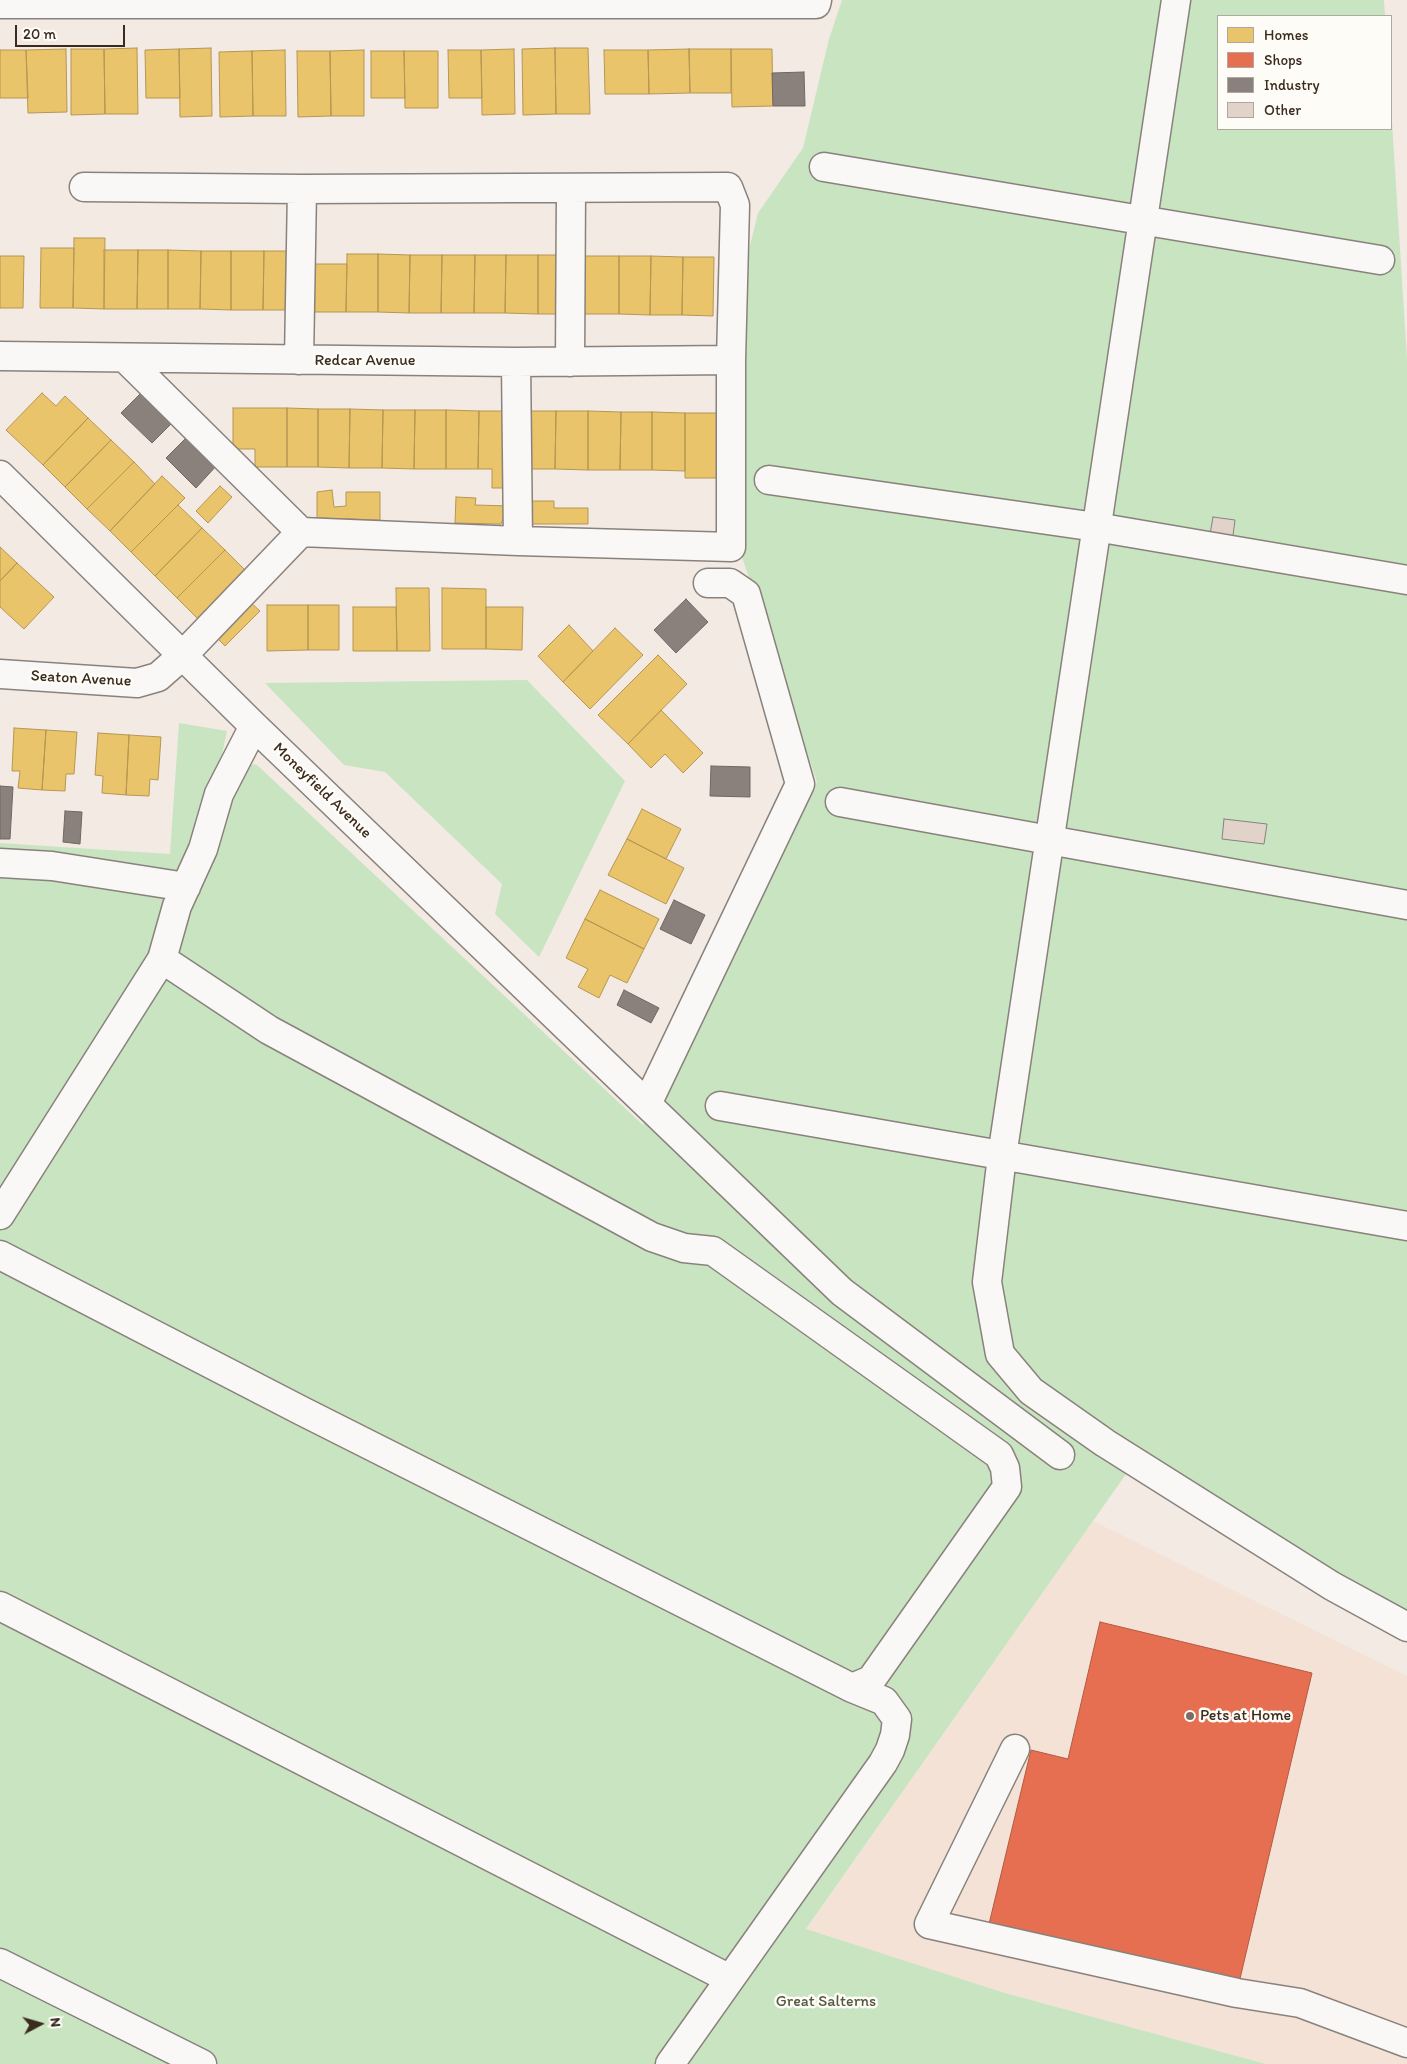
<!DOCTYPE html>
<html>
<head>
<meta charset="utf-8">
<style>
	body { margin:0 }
	#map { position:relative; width:1407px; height:2064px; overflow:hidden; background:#f3eae4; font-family:Itim,sans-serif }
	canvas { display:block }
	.legend { position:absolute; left:1217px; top:15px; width:175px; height:115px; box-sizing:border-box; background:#fdfcf7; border:1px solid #afa8a0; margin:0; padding:6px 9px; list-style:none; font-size:15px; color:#3b2a1e }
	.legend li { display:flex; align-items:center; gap:10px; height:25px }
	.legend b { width:25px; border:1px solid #afa8a0 }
	.north { position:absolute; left:15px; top:1999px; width:50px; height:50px; -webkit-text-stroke:4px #fdfcf7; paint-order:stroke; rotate:84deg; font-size:14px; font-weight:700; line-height:20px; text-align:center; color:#3b2a1e }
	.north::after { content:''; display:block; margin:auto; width:18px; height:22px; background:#3b2a1e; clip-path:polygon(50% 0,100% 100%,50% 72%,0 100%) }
	.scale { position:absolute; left:15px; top:25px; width:110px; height:22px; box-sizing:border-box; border:2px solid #3b2a1e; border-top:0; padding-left:6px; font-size:15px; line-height:18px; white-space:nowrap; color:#3b2a1e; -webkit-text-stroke:4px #fdfcf7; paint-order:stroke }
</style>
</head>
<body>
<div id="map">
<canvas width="1407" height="2064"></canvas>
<ul class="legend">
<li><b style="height:14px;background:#e9c46a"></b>Homes</li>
<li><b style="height:14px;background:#e76f51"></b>Shops</li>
<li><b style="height:14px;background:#8a817c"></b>Industry</li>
<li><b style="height:14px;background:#e1d3ca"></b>Other</li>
</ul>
<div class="north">N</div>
<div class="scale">20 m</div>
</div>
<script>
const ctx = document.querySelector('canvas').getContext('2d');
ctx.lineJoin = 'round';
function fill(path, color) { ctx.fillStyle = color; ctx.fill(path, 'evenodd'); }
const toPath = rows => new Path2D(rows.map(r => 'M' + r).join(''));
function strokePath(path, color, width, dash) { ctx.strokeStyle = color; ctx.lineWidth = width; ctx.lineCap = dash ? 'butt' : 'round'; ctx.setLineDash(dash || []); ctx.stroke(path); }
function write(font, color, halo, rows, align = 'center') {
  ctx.font = font + ' Itim,sans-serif'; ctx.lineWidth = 5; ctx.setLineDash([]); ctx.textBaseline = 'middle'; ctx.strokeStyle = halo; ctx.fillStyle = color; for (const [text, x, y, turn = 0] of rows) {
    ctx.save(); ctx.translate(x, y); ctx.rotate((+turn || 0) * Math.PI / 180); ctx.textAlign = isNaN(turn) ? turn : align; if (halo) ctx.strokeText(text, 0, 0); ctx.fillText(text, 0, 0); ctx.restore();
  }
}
const built = toPath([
	[1093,1521,1407,1676,1407,2064,1266,2064,1005,1993,806,1930]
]);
const green = toPath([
	[842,0,1384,0,1385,16,1218,16,1218,129,1391,129,1391,106,1407,359,1407,1617,1138,1457,806,1929,1005,1993,1266,2064,0,2064,0,843,170,854,179,723,227,731,221,759,257,765,643,1125,817,782,740,551,744,270,758,213,803,148,829,39],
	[527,680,625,781,539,957,495,914,502,884,385,772,344,765,265,683]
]);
const homes = toPath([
	[137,48,138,114,105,114,104,49,137,48],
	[211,48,212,116,180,117,179,49,211,48],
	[555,48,556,114,523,115,522,49,555,48],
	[555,48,588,48,590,114,556,114,555,48],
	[66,49,67,112,28,113,26,50,66,49],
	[71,49,104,49,105,114,71,115,71,49],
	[179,49,180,98,146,98,145,50,179,49],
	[514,49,515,114,482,115,481,50,514,49],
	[689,49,690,93,649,94,648,50,689,49],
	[689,49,731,49,731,93,690,93,689,49],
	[731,49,772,49,773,106,732,107,731,49],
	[0,50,26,50,28,98,0,98,0,50],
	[285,50,286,116,253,116,252,51,285,50],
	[364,50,364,116,331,116,330,51,364,50],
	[448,50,481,50,482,98,449,98,448,50],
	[604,50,648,50,649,94,605,94,604,50],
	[252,51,253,116,220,117,219,52,252,51],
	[297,51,330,51,331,116,298,117,297,51],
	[371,51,404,51,405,98,371,98,371,51],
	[404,51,438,51,438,108,405,108,404,51],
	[74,238,105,238,104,309,73,308,74,238],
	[41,248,74,248,73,308,40,308,41,248],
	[104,250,138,250,137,309,104,309,104,250],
	[138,250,168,250,168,309,137,309,138,250],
	[168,250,201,251,200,309,168,309,168,250],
	[201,251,231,251,231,310,200,309,201,251],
	[231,251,264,251,263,310,231,310,231,251],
	[264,251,295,251,295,310,263,310,264,251],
	[347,254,378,254,378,312,346,312,347,254],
	[378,254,410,255,409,313,378,312,378,254],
	[410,255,442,255,441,313,409,313,410,255],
	[442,255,475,255,474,313,441,313,442,255],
	[475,255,506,255,505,313,474,313,475,255],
	[506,255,538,255,538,314,505,313,506,255],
	[538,255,570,255,569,314,538,314,538,255],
	[0,256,24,256,23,308,0,308,0,256],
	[584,256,619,256,619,314,584,314,584,256],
	[619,256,651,256,650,315,619,314,619,256],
	[651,256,683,257,682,315,650,315,651,256],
	[683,257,714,257,713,316,682,315,683,257],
	[307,264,347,264,346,312,307,312,307,264],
	[42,393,56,406,65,396,88,418,43,465,6,430,42,393],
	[233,408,287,408,287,467,255,467,255,449,233,449,233,408],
	[287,408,318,409,318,467,287,467,287,408],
	[318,409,350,409,349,468,318,467,318,409],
	[350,409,383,410,382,468,349,468,350,409],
	[383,410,415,410,414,469,382,468,383,410],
	[415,410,446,410,446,469,414,469,415,410],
	[446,410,479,411,478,469,446,469,446,410],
	[479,411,511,411,509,488,492,488,492,469,478,469,479,411],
	[523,411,556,411,555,469,522,469,523,411],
	[556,411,588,411,588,470,555,469,556,411],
	[588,411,621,412,620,470,588,470,588,411],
	[621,412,652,412,652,470,620,470,621,412],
	[652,412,685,413,685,471,652,470,652,412],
	[685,413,719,413,719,478,685,478,685,413],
	[88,418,111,440,65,487,43,465,88,418],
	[111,440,134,462,87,509,65,487,111,440],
	[134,462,155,484,110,531,87,509,134,462],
	[162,476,185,498,131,552,110,531,162,476],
	[220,486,232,497,208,523,196,511,220,486],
	[332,490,334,507,346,506,346,492,380,492,380,520,317,518,317,492,332,490],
	[456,497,476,498,475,505,509,506,501,524,455,523,456,497],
	[525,501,554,501,554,508,588,508,588,524,525,524,525,501],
	[178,505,202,528,155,576,131,552,178,505],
	[202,528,225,550,177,598,155,576,202,528],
	[0,547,17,563,0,581,0,547],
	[225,550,248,573,200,621,177,598,225,550],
	[17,563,54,597,24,629,0,607,0,581,17,563],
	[396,588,429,588,430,651,397,651,396,588],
	[442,588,486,589,486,649,442,649,442,588],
	[248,600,260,611,225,646,214,635,248,600],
	[267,605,308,605,308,650,267,651,267,605],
	[308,605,339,605,339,650,308,650,308,605],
	[353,607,396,607,397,651,353,651,353,607],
	[486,607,523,607,522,650,486,649,486,607],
	[569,625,593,651,563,682,538,656,569,625],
	[615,628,643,655,590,709,563,682,615,628],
	[658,655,687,684,628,744,598,715,658,655],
	[661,710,703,753,683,773,665,754,651,768,628,744,661,710],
	[14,728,46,730,42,790,18,788,20,771,12,771,14,728],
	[46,730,77,732,74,774,66,774,65,791,42,790,46,730],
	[98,733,129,735,126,795,102,793,103,776,95,775,98,733],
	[129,735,161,737,158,780,150,779,149,796,126,795,129,735],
	[642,809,681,829,666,859,627,839,642,809],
	[627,839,684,868,666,904,608,875,627,839],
	[600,890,659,919,644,949,585,919,600,890],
	[585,919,644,949,627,983,610,975,599,998,578,987,588,969,566,958,585,919]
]);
const shops = toPath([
	[1100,1622,1312,1673,1239,1983,989,1924,1031,1750,1068,1759,1100,1622]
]);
const industry = toPath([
	[804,72,805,106,773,106,772,73,804,72],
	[143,391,173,422,152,443,121,413,143,391],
	[189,435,218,464,196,488,166,458,189,435],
	[686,599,708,622,676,653,654,630,686,599],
	[711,766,750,767,750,797,710,796,711,766],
	[0,786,13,787,10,839,0,839,0,786],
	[65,811,82,812,80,844,63,842,65,811],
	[674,900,705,915,691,944,660,929,674,900],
	[624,990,659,1008,651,1023,617,1005,624,990]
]);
const building = toPath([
	[1213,517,1235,520,1232,543,1209,540,1213,517],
	[1224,819,1267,824,1264,844,1222,839,1224,819]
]);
const minor = toPath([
	[1176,0,1002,1156,987,1282,1000,1354,1031,1391,1105,1443,1332,1586,1407,1627],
	[0,4,816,4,817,0],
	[824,167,1380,260],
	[84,187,302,189],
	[0,356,516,362,731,360],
	[299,360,302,189,728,187,735,205,731,360,731,547,518,541,516,362],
	[570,362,571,189],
	[0,475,254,726,842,1292,1060,1455],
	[769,480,1096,527,1407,580],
	[301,532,518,541],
	[0,674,137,683,158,677,183,655,301,532,125,358],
	[840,802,1407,905],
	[0,863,52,866,186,887],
	[162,959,269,1030,652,1237,684,1248,713,1251,999,1455,1005,1468,1007,1487,871,1680,852,1688],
	[647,1104,800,784,746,594,730,583,708,583],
	[720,1106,1407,1226],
	[0,1215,162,959,177,906,203,849,219,794,254,726],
	[0,1255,302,1411,852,1688,884,1701,897,1719,895,1735,890,1750,883,1763,670,2064],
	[0,1606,730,1979],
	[1015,1749,929,1924,1237,1993,1300,2003,1407,2043],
	[0,1963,202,2064]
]);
const markers = [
	[1190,1716,5,"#7b6d63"]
];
const streetNames = [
	["Redcar Avenue",365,361],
	["Seaton Avenue",81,679,3],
	["Moneyfield Avenue",322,791,44]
];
const poiNames = [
	["Pets at Home",1200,1716]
];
const parkNames = [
	["Great Salterns",826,2002]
];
fill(built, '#f5e2d7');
fill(green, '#c9e4c1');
fill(homes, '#e9c46a');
strokePath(homes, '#b59653', 1);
fill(shops, '#e76f51');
strokePath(shops, '#b35a42', 1);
fill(industry, '#8a817c');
strokePath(industry, '#726760', 1);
fill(building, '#e1d3ca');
strokePath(building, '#89827c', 1);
strokePath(minor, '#89827c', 31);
strokePath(minor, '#faf8f6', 28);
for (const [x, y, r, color] of markers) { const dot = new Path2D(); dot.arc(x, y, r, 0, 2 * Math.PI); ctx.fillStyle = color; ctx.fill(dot); strokePath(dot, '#fdfcf7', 2); }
write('16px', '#3b2a1e', '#fdfcf7', streetNames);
write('16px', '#3b2a1e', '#fdfcf7', poiNames, 'left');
write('16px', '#565840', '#fdfcf7', parkNames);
</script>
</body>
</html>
